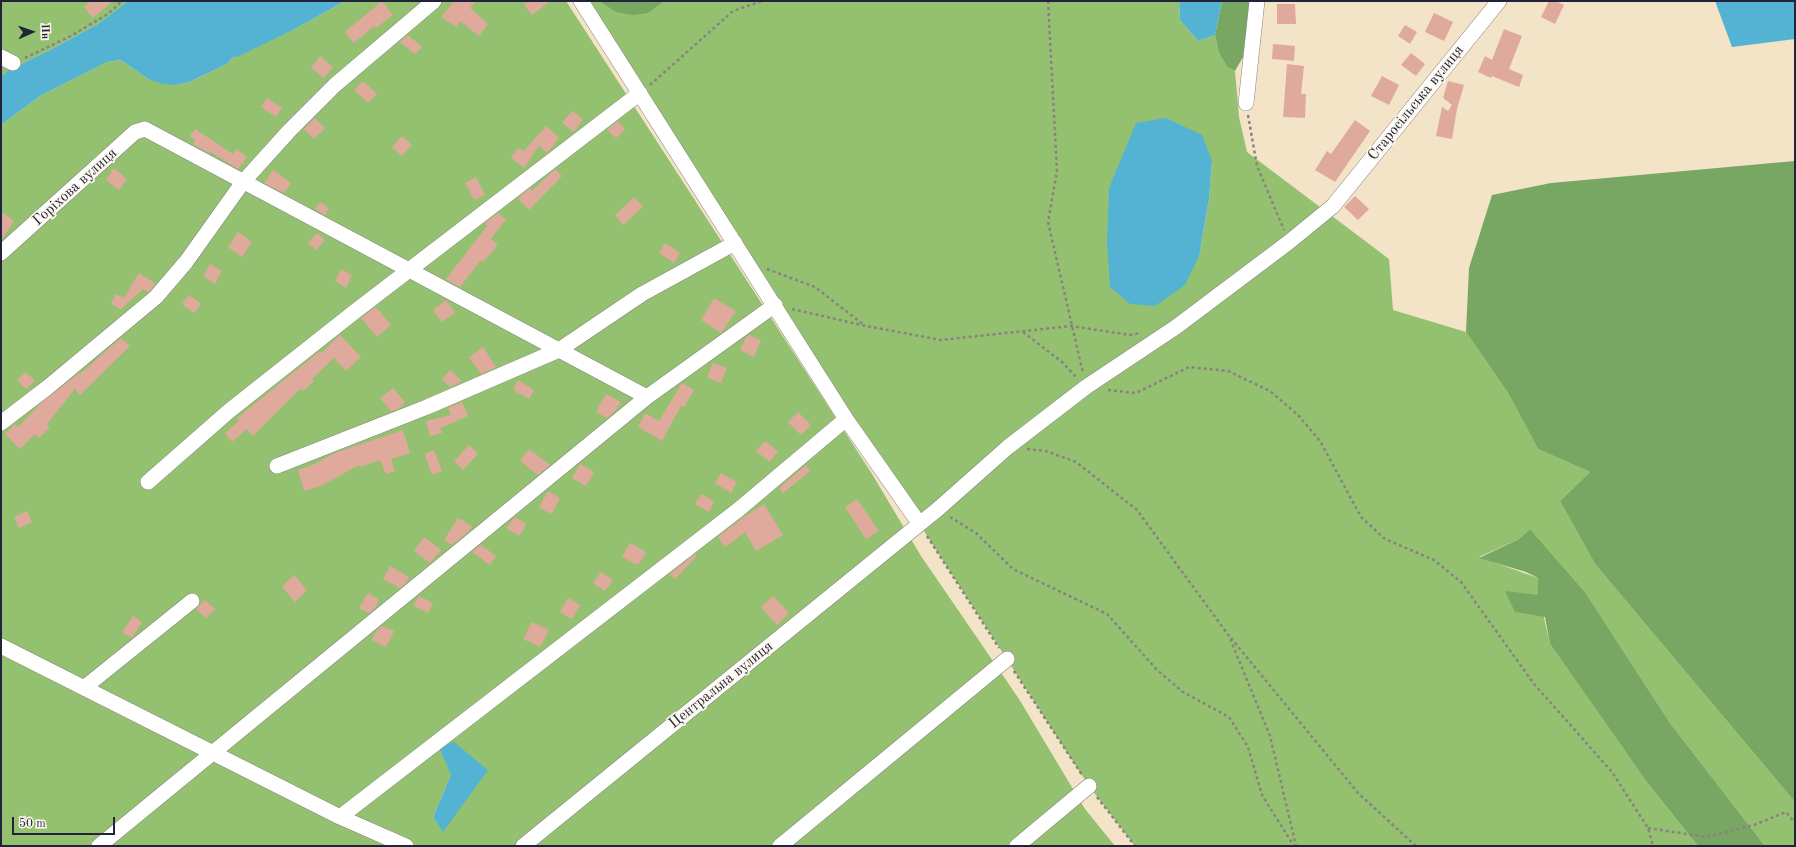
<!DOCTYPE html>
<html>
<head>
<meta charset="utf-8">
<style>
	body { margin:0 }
	#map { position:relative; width:1796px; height:847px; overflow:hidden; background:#f3e3c7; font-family:"Old Standard TT",serif }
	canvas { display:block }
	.frame { position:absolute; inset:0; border:2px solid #22223b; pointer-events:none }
	.north { position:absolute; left:12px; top:12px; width:40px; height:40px; -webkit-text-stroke:3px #fbf7ec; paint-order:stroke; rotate:88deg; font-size:11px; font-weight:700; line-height:16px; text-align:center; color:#22223b }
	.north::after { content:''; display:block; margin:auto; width:14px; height:18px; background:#22223b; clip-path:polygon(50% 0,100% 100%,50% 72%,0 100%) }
	.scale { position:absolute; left:12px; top:817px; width:103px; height:18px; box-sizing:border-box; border:2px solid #22223b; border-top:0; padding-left:5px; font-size:12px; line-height:14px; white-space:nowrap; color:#22223b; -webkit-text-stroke:3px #fbf7ec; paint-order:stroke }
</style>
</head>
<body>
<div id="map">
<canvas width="1796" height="847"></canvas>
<div class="frame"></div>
<div class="north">Пн</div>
<div class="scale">50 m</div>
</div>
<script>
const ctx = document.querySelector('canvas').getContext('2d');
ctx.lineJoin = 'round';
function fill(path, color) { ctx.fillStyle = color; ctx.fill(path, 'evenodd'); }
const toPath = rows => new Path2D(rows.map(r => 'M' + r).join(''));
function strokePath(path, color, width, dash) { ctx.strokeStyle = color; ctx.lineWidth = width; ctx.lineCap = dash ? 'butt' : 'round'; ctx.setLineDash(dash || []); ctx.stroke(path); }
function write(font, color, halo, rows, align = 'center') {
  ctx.font = font + ' "Old Standard TT",serif'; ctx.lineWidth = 3.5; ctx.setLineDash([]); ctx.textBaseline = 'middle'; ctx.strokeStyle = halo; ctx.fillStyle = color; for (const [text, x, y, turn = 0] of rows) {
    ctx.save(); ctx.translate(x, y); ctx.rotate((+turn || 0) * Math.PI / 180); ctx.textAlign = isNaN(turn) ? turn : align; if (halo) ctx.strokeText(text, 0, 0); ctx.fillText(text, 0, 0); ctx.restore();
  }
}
const green = toPath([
	[1,1,128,1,98,24,54,48,9,70,1,76],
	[345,1,566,1,872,474,921,556,1019,699,1085,809,1115,846,1,846,1,125,40,96,107,62,121,60,148,79,175,85,187,83,227,64,233,57,293,30],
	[451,775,443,831,433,817],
	[581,1,1179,1,1180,20,1198,41,1215,35,1219,53,1227,67,1235,71,1239,117,1247,152,1389,259,1393,310,1466,332,1508,393,1538,449,1590,472,1560,501,1595,564,1795,802,1795,846,1765,846,1670,723,1585,592,1530,529,1519,539,1479,557,1538,578,1539,596,1550,644,1646,781,1698,846,1135,846,1089,786],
	[1212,160,1209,199,1199,256]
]);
const forest = toPath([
	[599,1,664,1,648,13,633,15,616,12],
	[1222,1,1250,1,1243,57,1235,71,1227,67,1219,53,1215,35],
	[1795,161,1795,802,1595,564,1560,501,1590,472,1538,449,1508,393,1466,332,1469,268,1492,195,1551,183],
	[1530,529,1585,592,1670,723,1765,846,1698,846,1646,781,1550,644,1545,617,1515,612,1505,591,1538,595,1538,578,1526,572,1479,558,1519,539]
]);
const water = toPath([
	[128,1,345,1,293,30,237,57,233,57,227,64,187,83,175,85,162,84,148,79,121,60,107,62,40,96,1,125,1,76,9,70,54,48,98,24],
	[1179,1,1222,1,1215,35,1198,41,1180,20],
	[1715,1,1795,1,1795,39,1732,47],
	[1166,118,1202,135,1212,160,1209,199,1199,256,1185,285,1155,306,1130,304,1110,287,1107,242,1109,188,1136,123],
	[454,742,488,770,443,832,433,817,451,775,439,747]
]);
const building = toPath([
	[91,1,113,1,93,18,84,7],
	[382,1,393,15,376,28,374,26,354,43,345,32],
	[454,1,476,1,470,8,488,24,479,36,460,21,456,27,441,17],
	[530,1,550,1,532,15,524,5],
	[1549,1,1556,1,1564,5,1555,24,1541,17],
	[1277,4,1295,4,1296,24,1277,24],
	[1434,13,1453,22,1444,41,1425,32],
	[1405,25,1417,32,1410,44,1398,36],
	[1504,29,1522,36,1509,69,1523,75,1519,87,1492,76,1491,78,1478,72,1485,56,1492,60],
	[408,35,422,47,415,54,400,42],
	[1273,44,1295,46,1294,61,1272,59],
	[1411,53,1425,64,1416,76,1401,65],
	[320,56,333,67,324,78,311,68],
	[1287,64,1304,66,1301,94,1306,94,1305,118,1283,117],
	[1382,76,1399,85,1389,105,1371,96],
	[363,81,377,94,368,103,354,90],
	[1448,81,1464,85,1457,109,1452,139,1436,136,1442,107,1448,111,1452,105,1443,98],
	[267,98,282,108,276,117,261,107],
	[572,111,583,119,574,132,562,123],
	[315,118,325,128,314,139,304,129],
	[1355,120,1370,131,1335,182,1315,170,1327,151,1331,154],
	[618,121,625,129,616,138,607,130],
	[546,126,559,138,547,153,539,146,524,168,511,158,518,148,524,151],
	[195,129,233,154,236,149,247,157,238,169,211,152,210,153,198,147,193,144,195,140,190,136],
	[402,136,412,145,402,156,392,147],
	[114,168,127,179,119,190,106,180],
	[555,169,562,176,529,210,518,198,530,188,532,191],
	[273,170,291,183,284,193,264,183],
	[476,177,485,195,474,200,465,183],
	[1355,196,1369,209,1358,220,1344,207],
	[634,197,643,207,623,225,615,215],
	[320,202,329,208,325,215,315,209],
	[1,212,14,221,1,241],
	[498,213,506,219,491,239,498,245,483,262,481,260,460,287,446,279,487,226,485,223],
	[238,232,252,242,242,257,228,247],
	[317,233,325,240,316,250,308,243],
	[665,243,680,253,674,263,659,253],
	[210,264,222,271,215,284,203,276],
	[341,269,352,275,346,288,335,281],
	[139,273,155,283,150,291,148,292,143,289,120,310,119,308,111,304,116,294,124,298],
	[189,295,201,304,194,313,182,304],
	[714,298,736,311,721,333,701,320],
	[446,300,455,313,442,322,433,310],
	[376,307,391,325,377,337,361,318],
	[340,335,361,357,346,371,334,358,312,379,314,381,303,391,300,389,253,436,247,429,232,442,225,433,239,421,237,418,320,351,321,353],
	[749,335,761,340,754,357,740,350,746,337],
	[121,338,130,346,80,395,75,389,47,424,50,427,39,438,35,434,20,449,5,434,15,424,18,427,41,403,79,373,80,374],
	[483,347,496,367,481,374,469,357],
	[713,363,727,368,721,383,707,377],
	[450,370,462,381,450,387,442,379],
	[26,372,35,381,26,389,17,380],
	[518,380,534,390,529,399,513,390],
	[682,383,694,390,684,407,681,406,662,441,638,427,645,413,659,421],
	[393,388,405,402,398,409,391,411,380,398],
	[606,394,621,402,615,411,607,418,596,412],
	[462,402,468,416,440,428,442,433,430,436,426,421,451,415,448,408],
	[798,412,811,425,801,435,788,422],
	[403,430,410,453,391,459,395,471,386,474,380,460,360,467,359,465,321,486,304,491,298,470,315,464,335,453],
	[765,441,778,451,770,462,756,451],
	[469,445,478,454,463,470,454,461],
	[529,449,550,465,538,475,520,461],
	[434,450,442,471,432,475,425,454],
	[580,464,594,472,586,486,572,478],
	[806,465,810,471,783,493,779,488],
	[721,473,737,482,731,493,715,483],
	[548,491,560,498,552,514,539,508],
	[701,494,714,501,709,512,695,504],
	[857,499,879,531,866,539,845,507],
	[764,504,783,535,756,551,745,532,725,547,718,537,744,517],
	[27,511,32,522,19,528,14,517],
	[515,517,525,523,525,527,519,536,506,528],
	[458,518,472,526,469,531,452,545,444,540],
	[424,537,441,550,430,563,414,551],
	[630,543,646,552,639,564,635,564,622,557],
	[481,545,496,556,490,565,472,552],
	[695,554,697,556,675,579,670,574],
	[390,566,409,577,405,584,400,588,383,579],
	[601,572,613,580,605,591,593,583],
	[294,575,307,590,295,602,282,587],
	[368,593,378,599,378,603,374,609,369,613,359,608],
	[419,596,433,603,428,613,413,605],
	[773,596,789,613,777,625,761,607],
	[568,598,580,605,572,619,560,612],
	[205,600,215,609,206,618,196,609],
	[133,616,142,622,132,638,122,632],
	[532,622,549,630,540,647,523,639],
	[382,626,394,631,386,647,372,640,377,630]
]);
const path = toPath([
	[1048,1,1057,171,1048,222,1083,373],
	[25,58,69,37,108,14,122,1],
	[650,85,733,11,762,1],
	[1248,115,1257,166,1284,230],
	[767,269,815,287,864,325],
	[792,309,866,326,941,340,1071,326,1130,335,1140,333],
	[1023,332,1062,362,1077,378],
	[1108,390,1136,393,1189,367,1228,371,1270,391,1298,415,1320,441,1361,517,1385,539,1434,560,1461,582,1534,684,1612,772,1648,828,1653,846],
	[1027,449,1046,451,1076,462,1137,510,1229,636,1270,736,1296,846],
	[950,517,976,533,1013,569,1107,614,1157,670,1183,692,1229,717,1248,747,1262,795,1294,846],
	[927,536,999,648],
	[1231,638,1358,793,1416,846],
	[1014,671,1082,775],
	[1097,797,1135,846],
	[1648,828,1706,837,1754,825,1786,812,1795,823]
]);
const minor = toPath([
	[581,1,846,419,919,523],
	[1,57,13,63],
	[1246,103,1257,1],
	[1,253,135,132,145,129,647,397],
	[1,423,48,387,156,297,186,262,243,182,289,131,335,85,434,1],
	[277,466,427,407,559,350,642,294,735,243],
	[148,482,229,411,353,313,640,93],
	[1,646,340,817,406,846],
	[85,687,192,601],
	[340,817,738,510,846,419],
	[99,846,647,397,775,305],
	[523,846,938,509,1008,447,1086,387,1176,327,1289,242,1333,206,1499,1],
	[780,846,1007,659],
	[1017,846,1089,786]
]);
const streetNames = [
	["Старосільська вулиця",1416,103,-51],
	["Горіхова вулиця",75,187,-42],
	["Центральна вулиця",721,685,-39]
];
fill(green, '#94c170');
fill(forest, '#77a762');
fill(water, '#54b3d3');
fill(building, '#dfaa9b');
strokePath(minor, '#8a8281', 16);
strokePath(path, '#8a8281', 2.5, [3, 3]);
strokePath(minor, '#fff', 15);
write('15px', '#22223b', '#fbf7ec', streetNames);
</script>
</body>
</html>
